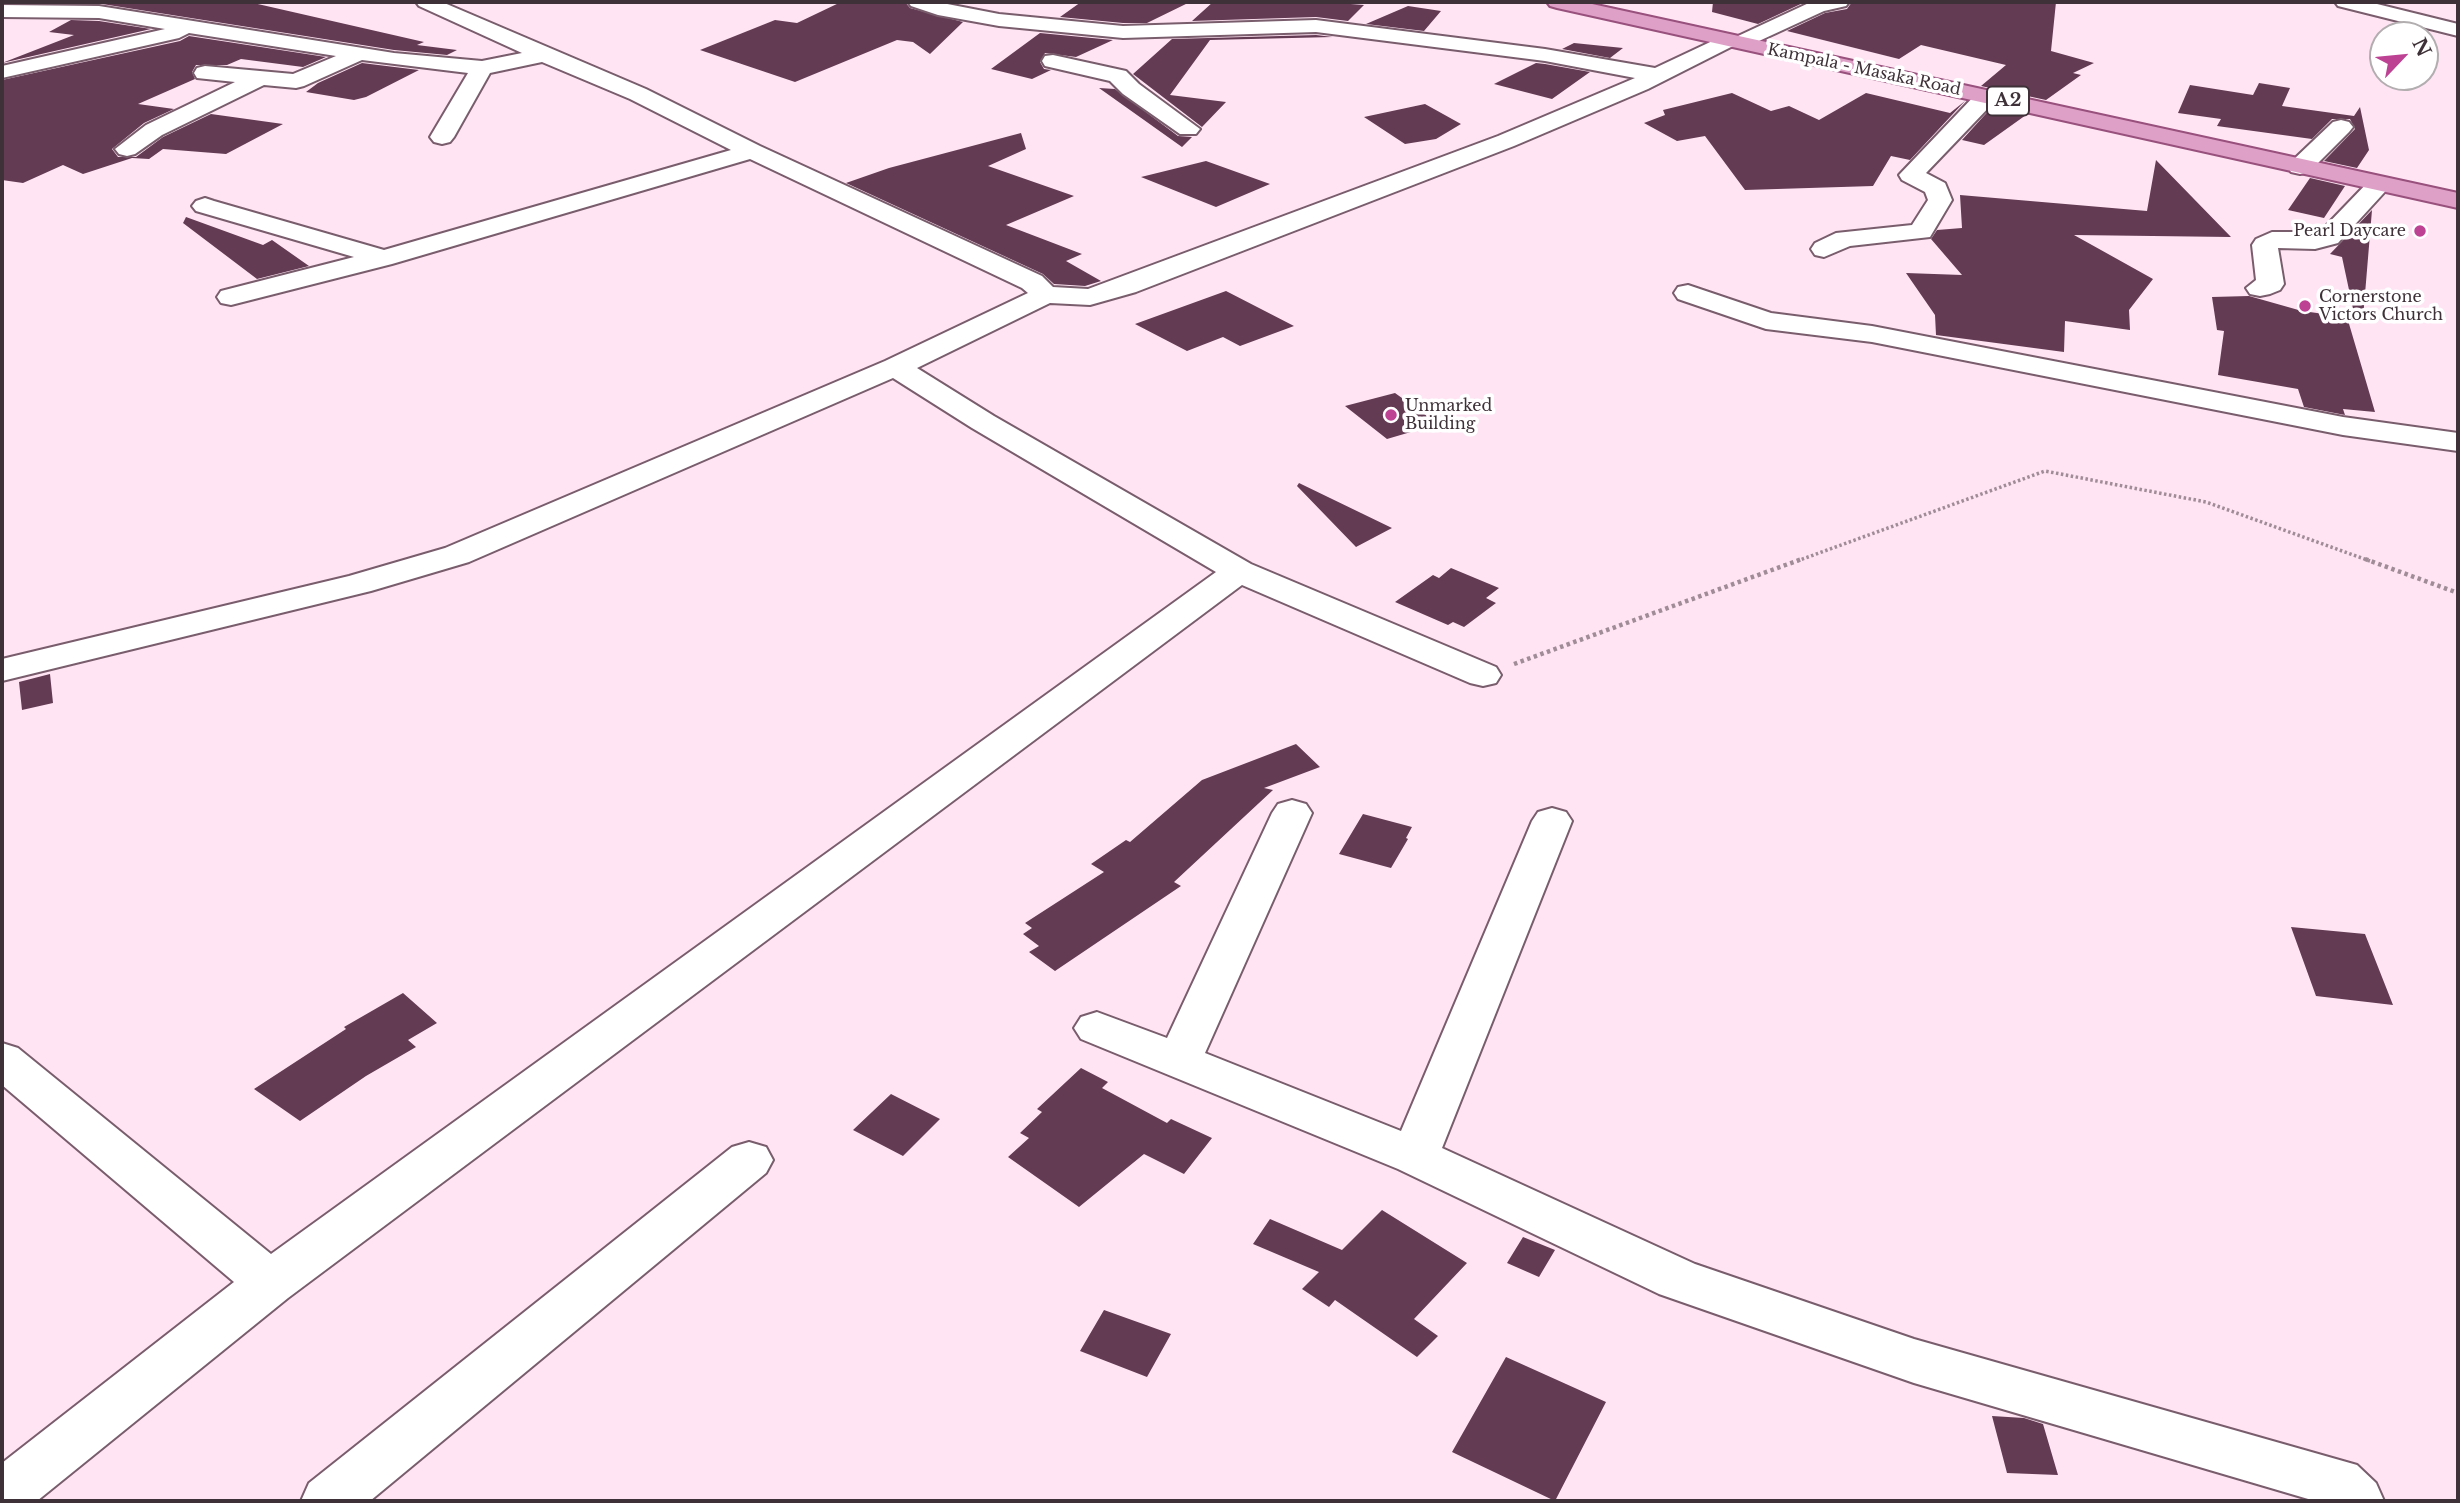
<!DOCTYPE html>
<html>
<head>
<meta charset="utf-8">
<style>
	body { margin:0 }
	#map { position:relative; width:2460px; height:1503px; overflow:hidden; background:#ffe4f3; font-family:"Libre Baskerville",serif }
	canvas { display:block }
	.frame { position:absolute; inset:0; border:4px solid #3e3138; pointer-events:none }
	.north { position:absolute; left:2369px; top:21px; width:70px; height:70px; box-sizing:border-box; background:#fff; border:2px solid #b2adaf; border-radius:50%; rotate:64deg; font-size:19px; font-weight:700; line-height:28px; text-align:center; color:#3e3138 }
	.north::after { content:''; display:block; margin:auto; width:24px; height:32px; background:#bd4294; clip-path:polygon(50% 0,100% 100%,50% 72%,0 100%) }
</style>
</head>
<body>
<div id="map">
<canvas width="2460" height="1503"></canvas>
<div class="frame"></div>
<div class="north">N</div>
</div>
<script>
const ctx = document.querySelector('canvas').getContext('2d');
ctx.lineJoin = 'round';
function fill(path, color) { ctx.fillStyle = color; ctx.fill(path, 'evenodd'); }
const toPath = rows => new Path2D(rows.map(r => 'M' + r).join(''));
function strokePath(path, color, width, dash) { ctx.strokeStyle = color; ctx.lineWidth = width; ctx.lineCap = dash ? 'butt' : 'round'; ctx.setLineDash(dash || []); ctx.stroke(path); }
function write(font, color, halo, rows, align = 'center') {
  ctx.font = font + ' "Libre Baskerville",serif'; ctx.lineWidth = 7; ctx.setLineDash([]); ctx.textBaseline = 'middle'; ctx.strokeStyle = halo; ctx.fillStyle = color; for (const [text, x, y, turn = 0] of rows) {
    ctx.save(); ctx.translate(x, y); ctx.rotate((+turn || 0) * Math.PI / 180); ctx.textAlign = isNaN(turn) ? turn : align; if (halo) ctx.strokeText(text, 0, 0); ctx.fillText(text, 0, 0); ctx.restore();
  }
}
const building = toPath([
	[106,2,249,2,424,42,417,45,457,50,447,55,394,50,102,4],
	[841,2,905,2,910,8,963,22,930,54,913,42,897,40,795,82,700,50,775,20,797,23],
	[1081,2,1190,2,1147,23,1123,23,1060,17],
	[1213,2,1324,2,1364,5,1348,21,1316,17,1192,21],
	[1713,2,1805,2,1758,24,1712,12],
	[1852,2,2056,2,2051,51,2094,63,2073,73,2081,75,2046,100,1981,86,2006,65,1921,45,1899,59,1787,31,1825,13,1847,9],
	[1408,6,1441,11,1424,31,1366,24],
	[71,20,99,21,151,29,2,63,74,35,49,32],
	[1040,33,1113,40,1076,57,1045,53,1040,62,1044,69,1051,70,1032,79,991,69],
	[1316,35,1333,37,1210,40,1170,95,1226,102,1202,127,1133,74,1172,39],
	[189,36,326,57,303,67,241,59,227,65,196,65,192,72,195,79,138,104,174,109,144,123,112,149,118,157,136,157,163,137,211,114,283,124,226,154,163,149,149,159,132,158,83,174,63,165,23,183,2,180,2,80,180,41],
	[1574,43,1623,48,1610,58,1562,49],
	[362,63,419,70,366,97,354,100,306,92,318,83],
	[1536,63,1545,64,1590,72,1552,99,1494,84],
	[2259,83,2290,88,2282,106,2354,116,2360,107,2369,150,2357,168,2324,161,2355,129,2350,119,2332,119,2312,139,2217,126,2221,119,2178,113,2190,85,2253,95],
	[1099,88,1115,89,1178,136,1192,137,1182,147],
	[1732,93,1771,111,1789,106,1819,120,1866,93,1950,113,1965,101,1910,160,1891,156,1873,186,1745,190,1705,136,1677,141,1644,123,1665,115,1663,110],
	[1425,104,1461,124,1436,139,1405,144,1364,117],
	[1992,107,2026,115,1984,145,1962,140],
	[1021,133,1026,149,988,166,1074,196,1006,225,1082,254,1066,261,1101,281,1085,286,1054,284,1043,274,846,183,889,168],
	[2156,160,2231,237,2074,235,2153,279,2129,310,2130,330,2065,321,2064,352,1936,335,1935,315,1906,273,1962,275,1931,239,1937,230,1962,228,1960,195,2147,211],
	[1206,161,1270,184,1216,207,1141,177],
	[2310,178,2345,186,2324,218,2288,210],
	[2372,210,2363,318,2355,318,2342,257,2330,254],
	[186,217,263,245,272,240,309,266,257,279,183,223],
	[1226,291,1294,326,1240,346,1223,337,1187,351,1135,324],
	[2249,296,2302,311,2347,317,2375,412,2343,409,2345,415,2304,407,2298,389,2218,375,2224,331,2217,330,2212,297],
	[1395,393,1438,424,1387,439,1345,406],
	[1299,483,1392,528,1356,547,1297,486],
	[1451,568,1499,588,1486,598,1496,603,1464,627,1453,622,1448,625,1395,602,1433,575,1439,578],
	[50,674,53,703,22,710,19,682],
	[1296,744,1320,767,1264,788,1273,790,1174,882,1181,886,1055,971,1029,952,1039,946,1023,934,1032,928,1025,923,1104,872,1091,864,1126,840,1130,842,1202,780],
	[1363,814,1412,827,1406,838,1408,839,1391,868,1339,854],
	[2291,927,2365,934,2393,1005,2316,996],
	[403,993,437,1023,408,1040,416,1047,366,1076,300,1121,254,1089,346,1029,344,1027],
	[1081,1068,1108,1082,1102,1088,1167,1123,1171,1119,1212,1138,1184,1174,1144,1154,1079,1207,1008,1157,1029,1138,1020,1133,1042,1112,1037,1109],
	[891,1094,940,1119,903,1156,853,1130],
	[1382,1210,1467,1263,1414,1319,1438,1336,1417,1357,1335,1300,1329,1307,1302,1289,1319,1272,1253,1244,1270,1219,1342,1250],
	[1523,1237,1555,1250,1539,1277,1507,1263],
	[1104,1310,1171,1334,1147,1377,1080,1351],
	[1506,1357,1606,1402,1555,1501,1452,1452],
	[1992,1416,2024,1418,2043,1424,2058,1475,2007,1473]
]);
const pathFar1 = toPath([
	[1797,561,2045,471,2206,502,2370,561]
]);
const path = toPath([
	[2365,559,2458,593],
	[1514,664,1802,559]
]);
const minor = toPath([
	[416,2,442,2,646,89,760,146,1042,276,1053,287,1088,289,1498,136,1635,78,1545,61,1316,32,1123,38,999,26,938,15,911,6,908,2,937,2,999,14,1123,26,1316,20,1545,49,1655,68,1723,36,1738,36,1811,2,1849,2,1846,6,1824,11,1746,47,1731,47,1648,89,1514,146,1136,292,1090,305,1050,303,917,368,994,416,1251,564,1496,667,1501,675,1496,683,1483,686,1470,683,1242,585,288,1298,37,1501,2,1501,2,1463,234,1282,2,1085,2,1043,18,1048,271,1254,1216,572,972,428,893,378,469,562,371,591,2,681,2,659,349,576,445,548,885,361,1028,293,1022,288,750,159,392,264,231,305,221,303,217,297,221,291,354,257,196,211,192,206,196,201,205,198,214,201,384,250,731,150,630,99,542,62,490,73,454,137,450,142,442,144,434,142,430,137,468,73,362,60,304,86,296,88,264,85,162,135,135,154,127,156,119,154,115,149,146,125,235,82,197,78,194,73,197,68,205,66,293,74,336,56,189,33,179,38,2,78,2,66,165,29,99,18,2,17,2,5,99,6,394,53,482,61,522,53,419,6,416,2],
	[2335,2,2369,2,2458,24,2458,36,2338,6,2335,2],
	[1053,55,1126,71,1139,84,1200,129,1196,134,1180,134,1123,94,1110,81,1045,66,1042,61,1045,56,1053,55],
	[1986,90,1994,92,1997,97,1994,102,1926,173,1945,183,1952,200,1930,237,1850,246,1824,257,1815,255,1811,249,1815,243,1836,233,1912,225,1928,200,1925,192,1902,180,1899,175,1978,92,1986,90],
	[2341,120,2349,122,2353,127,2349,132,2309,172,2300,174,2291,172,2288,167,2291,162,2333,122,2341,120],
	[2380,177,2389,179,2392,184,2338,243,2315,249,2278,248,2284,284,2280,290,2270,294,2260,296,2250,294,2246,288,2256,280,2252,245,2256,239,2272,232,2320,232,2371,179,2380,177],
	[1688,285,1771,313,1872,326,2343,417,2458,433,2458,451,2343,435,1872,342,1766,329,1678,299,1674,293,1678,287,1688,285],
	[1292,800,1306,804,1312,813,1205,1053,1401,1131,1532,821,1538,812,1552,808,1566,812,1572,821,1442,1148,1695,1264,1914,1339,2357,1465,2376,1483,2384,1501,2315,1501,1914,1383,1659,1294,1398,1169,1081,1039,1074,1028,1081,1017,1097,1012,1167,1038,1272,813,1278,804,1292,800],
	[749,1142,766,1147,773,1160,766,1173,370,1501,301,1501,309,1483,732,1147,749,1142]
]);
const major = toPath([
	[1547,2,1583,2,2458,193,2458,208,1557,8,1550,6,1547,2]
]);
const markers = [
	[2420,231,7,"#bd4294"],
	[2305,306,7,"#bd4294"],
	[1391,415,7,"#bd4294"]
];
const farStreetnames = [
	["Kampala - Masaka Road",1864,70,12]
];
const farPoinames = [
	["Pearl Daycare",2406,231,"right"],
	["Cornerstone",2319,297],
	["Victors Church",2319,315],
	["Unmarked",1405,406],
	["Building",1405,424]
];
const shields = [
	[2008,101,42]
];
const shieldNames = [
	["A2",2008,101]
];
fill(building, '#633b53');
strokePath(minor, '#795d6d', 4);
strokePath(major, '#98507c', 4);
strokePath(pathFar1, '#a08c97', 3.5, [2.5, 2.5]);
strokePath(path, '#a08c97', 4.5, [3.5, 3.5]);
fill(minor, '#fff');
fill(major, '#dea0c7');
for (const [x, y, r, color] of markers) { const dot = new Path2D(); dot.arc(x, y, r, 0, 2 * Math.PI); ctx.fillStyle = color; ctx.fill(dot); strokePath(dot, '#fff', 2.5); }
write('16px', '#3e3138', '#fff', farStreetnames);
write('16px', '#3e3138', '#fff', farPoinames, 'left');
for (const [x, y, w] of shields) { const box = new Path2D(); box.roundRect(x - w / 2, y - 14.5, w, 29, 5); ctx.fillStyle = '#fff'; ctx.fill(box); strokePath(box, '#3e3138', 2); }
write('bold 18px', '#3e3138', null, shieldNames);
</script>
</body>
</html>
